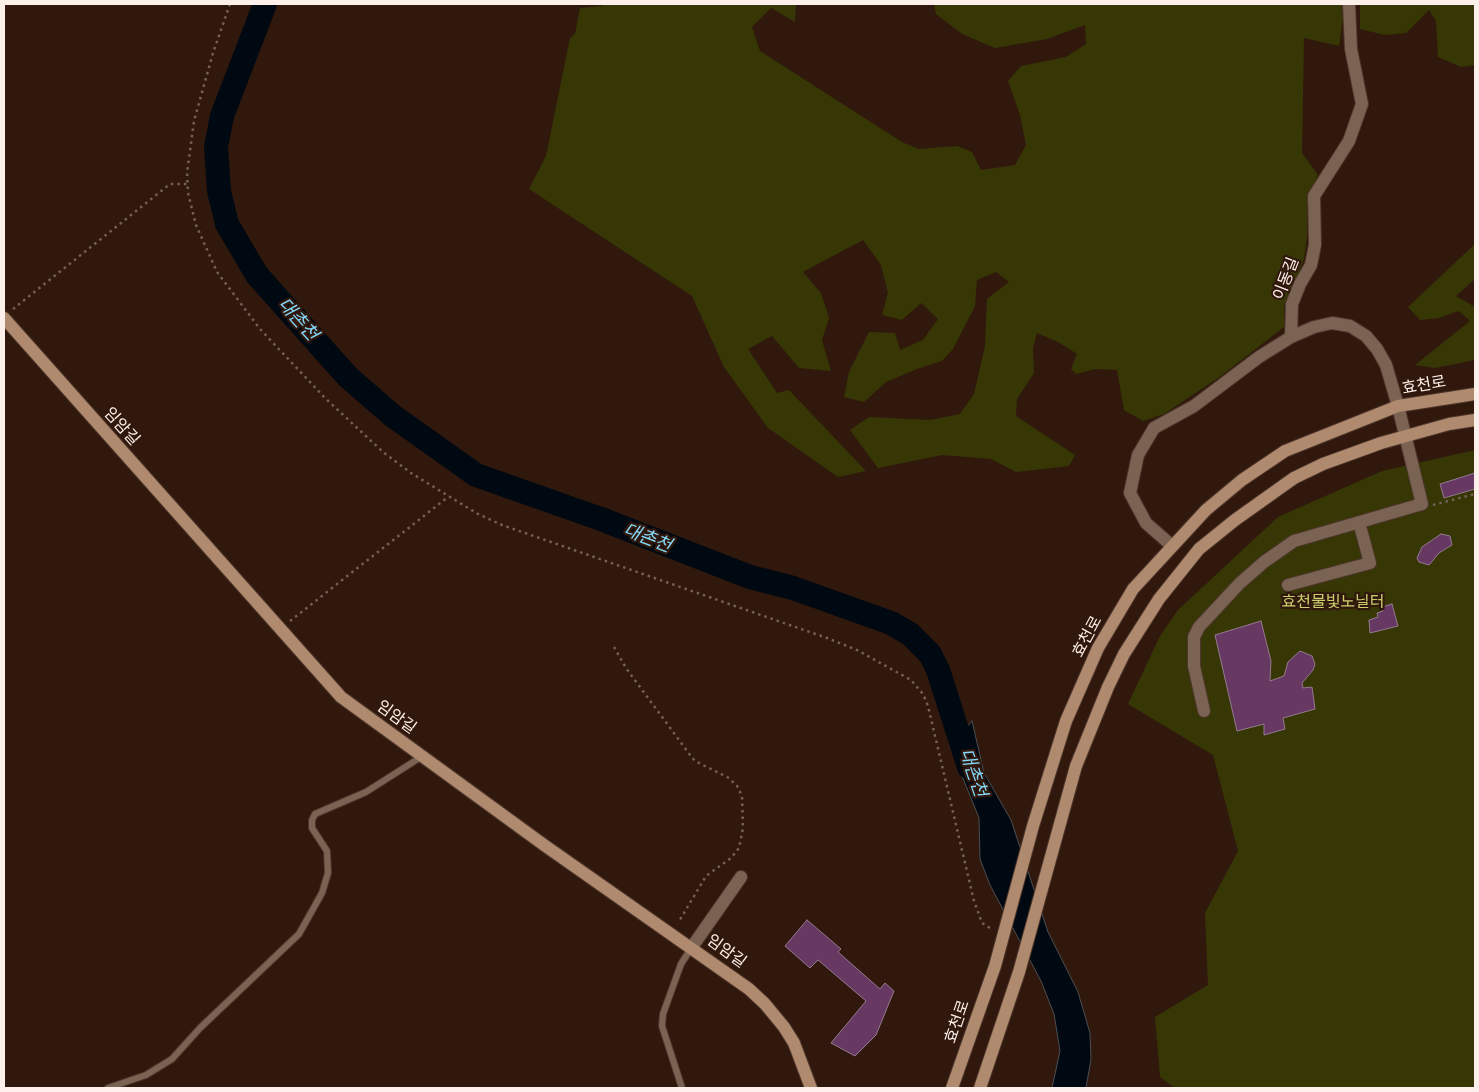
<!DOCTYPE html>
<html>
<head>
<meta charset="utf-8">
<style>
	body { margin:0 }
	#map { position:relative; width:1479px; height:1092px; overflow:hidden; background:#31180d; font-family:"Roboto Condensed",sans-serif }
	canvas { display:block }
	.frame { position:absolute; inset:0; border:5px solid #fdefe9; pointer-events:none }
</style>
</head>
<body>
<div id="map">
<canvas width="1479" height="1092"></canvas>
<div class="frame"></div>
</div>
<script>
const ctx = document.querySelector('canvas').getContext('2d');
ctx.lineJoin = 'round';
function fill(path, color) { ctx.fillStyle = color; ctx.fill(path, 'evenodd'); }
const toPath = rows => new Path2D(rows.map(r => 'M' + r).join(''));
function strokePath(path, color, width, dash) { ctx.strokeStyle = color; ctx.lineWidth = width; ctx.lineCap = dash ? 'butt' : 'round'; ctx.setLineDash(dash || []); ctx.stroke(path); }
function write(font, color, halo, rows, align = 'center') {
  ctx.font = font + ' "Roboto Condensed","Noto Sans KR",sans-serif'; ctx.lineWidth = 4.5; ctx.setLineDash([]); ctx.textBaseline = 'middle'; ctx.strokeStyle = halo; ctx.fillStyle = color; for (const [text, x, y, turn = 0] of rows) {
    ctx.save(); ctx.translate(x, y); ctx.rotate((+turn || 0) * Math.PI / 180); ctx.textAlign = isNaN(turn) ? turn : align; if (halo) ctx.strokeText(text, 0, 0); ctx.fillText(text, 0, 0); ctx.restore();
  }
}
const green = toPath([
	[603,4,796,4,795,22,771,8,752,27,760,51,902,142,919,149,957,146,972,152,981,170,1015,165,1026,145,1020,115,1008,81,1021,66,1066,57,1086,44,1085,25,1047,39,995,48,962,34,936,14,934,4,1342,4,1343,18,1339,46,1304,38,1302,153,1318,175,1307,199,1307,236,1304,259,1284,308,1284,327,1221,376,1164,414,1143,421,1124,410,1117,370,1095,369,1076,374,1071,369,1077,354,1058,342,1037,333,1033,348,1034,373,1017,399,1016,416,1075,455,1069,466,1016,472,991,459,942,455,878,468,850,430,869,417,930,420,960,414,974,394,985,346,987,299,1009,282,996,272,977,280,975,306,953,349,942,361,917,369,886,382,864,402,844,397,849,372,869,332,895,333,900,350,923,340,938,319,921,303,902,320,882,315,888,293,881,265,863,240,803,272,821,293,829,318,822,340,831,371,799,368,772,336,748,349,777,393,789,390,866,471,838,477,768,428,724,367,692,296,529,189,546,156,570,38,575,34,580,8,601,6],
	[1360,4,1475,4,1475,65,1461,67,1438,57,1436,21,1429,10,1406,33,1385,35,1360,29],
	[1475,244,1475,279,1456,296,1475,307,1475,360,1435,368,1415,365,1470,321,1459,311,1439,318,1420,320,1408,307],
	[1475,450,1475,1088,1175,1088,1160,1077,1155,1017,1208,985,1205,913,1238,851,1213,755,1128,704,1160,636,1178,610,1278,517,1382,471]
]);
const water = toPath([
	[972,721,984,773,1011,820,1048,932,1078,992,1090,1033,1091,1059,1086,1088,1052,1088,1060,1051,1054,1014,1041,981,990,885,980,859,979,818,950,746,972,721]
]);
const river = toPath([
	[265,4,222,116,216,147,219,191,227,224,257,275,348,377,393,416,476,475,601,519,750,577,793,588,891,623,910,634,930,654,938,670,969,767]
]);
const building = toPath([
	[1475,473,1475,489,1444,498,1440,484,1475,473],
	[1441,534,1450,536,1452,545,1439,553,1429,565,1419,562,1417,558,1422,547,1441,534],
	[1392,604,1398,626,1370,633,1369,620,1378,617,1377,613,1383,611,1382,607,1392,604],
	[1261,621,1271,661,1270,681,1284,676,1288,662,1300,651,1312,656,1315,664,1313,670,1302,683,1303,688,1312,687,1315,709,1283,718,1285,729,1264,735,1264,724,1237,731,1215,635,1261,621],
	[807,920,841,949,838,952,880,989,885,983,894,991,876,1035,855,1056,831,1043,866,1001,818,960,810,968,785,946,807,920]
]);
const path = toPath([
	[230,4,213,53,194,121,187,173,188,193,196,225,217,272,260,329,325,398,383,452,411,473,478,514,502,525,827,638,857,650,911,680,923,694,928,706,974,901,982,923,993,930],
	[13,309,170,184,187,184],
	[1433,505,1475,494],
	[290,621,448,497],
	[614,647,626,668,690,755,695,761,729,778,737,786,742,796,743,828,739,848,731,858,706,876,678,923]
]);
const lane = toPath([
	[108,1088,146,1075,172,1059,200,1028,299,934,322,893,328,873,327,851,312,828,312,820,315,814,366,792,421,757],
	[682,1088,662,1026,663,1014,681,964,692,947]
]);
const street = toPath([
	[1171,545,1146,523,1130,493,1138,455,1154,428,1194,406,1259,357,1291,337,1292,304,1300,284,1311,265,1315,245,1314,196,1349,141,1362,104,1351,49,1349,4],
	[1288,585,1370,563,1359,522],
	[1204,711,1194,666,1194,637,1199,627,1239,584,1264,562,1294,541,1422,504,1398,406,1386,365,1377,349,1366,336,1350,326,1332,323,1314,327,1291,337],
	[692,947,741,877]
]);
const secondary = toPath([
	[4,318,341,697,544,845,749,989,765,1004,784,1027,794,1043,811,1088],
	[952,1088,995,966,1033,826,1066,721,1098,648,1133,589,1206,510,1242,480,1285,451,1398,406,1475,394],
	[980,1088,1019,972,1076,766,1108,687,1124,654,1159,599,1199,549,1235,520,1294,478,1323,464,1381,443,1449,424,1475,420]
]);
const streetNames = [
	["이동길",1287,279,-69],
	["효천로",1424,386,-10],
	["임암길",121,427,48],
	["효천로",1088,637,-62],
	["임암길",396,718,36],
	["임암길",726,952,36],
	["효천로",958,1022,-71]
];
const parkNames = [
	["효천물빛노닐터",1333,603]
];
const waterNames = [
	["대촌천",297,320,48],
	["대촌천",647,539,21],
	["대촌천",972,773,71]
];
fill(green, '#363705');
fill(water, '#000911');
strokePath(water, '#4c4e52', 1);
strokePath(river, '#000911', 24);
fill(building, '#673862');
strokePath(building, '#947a90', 1);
strokePath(lane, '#4e362c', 8);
strokePath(street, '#4e362c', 14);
strokePath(secondary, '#4e362c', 14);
strokePath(path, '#756056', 2.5, [2.5, 4]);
strokePath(lane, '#7a6352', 6);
strokePath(street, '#7a6352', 12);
strokePath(secondary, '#af8a6e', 12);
write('16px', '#fdefe9', '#31180d', streetNames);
write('16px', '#cace6f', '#31180d', parkNames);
write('italic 18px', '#84dafb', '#31180d', waterNames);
</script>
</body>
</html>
